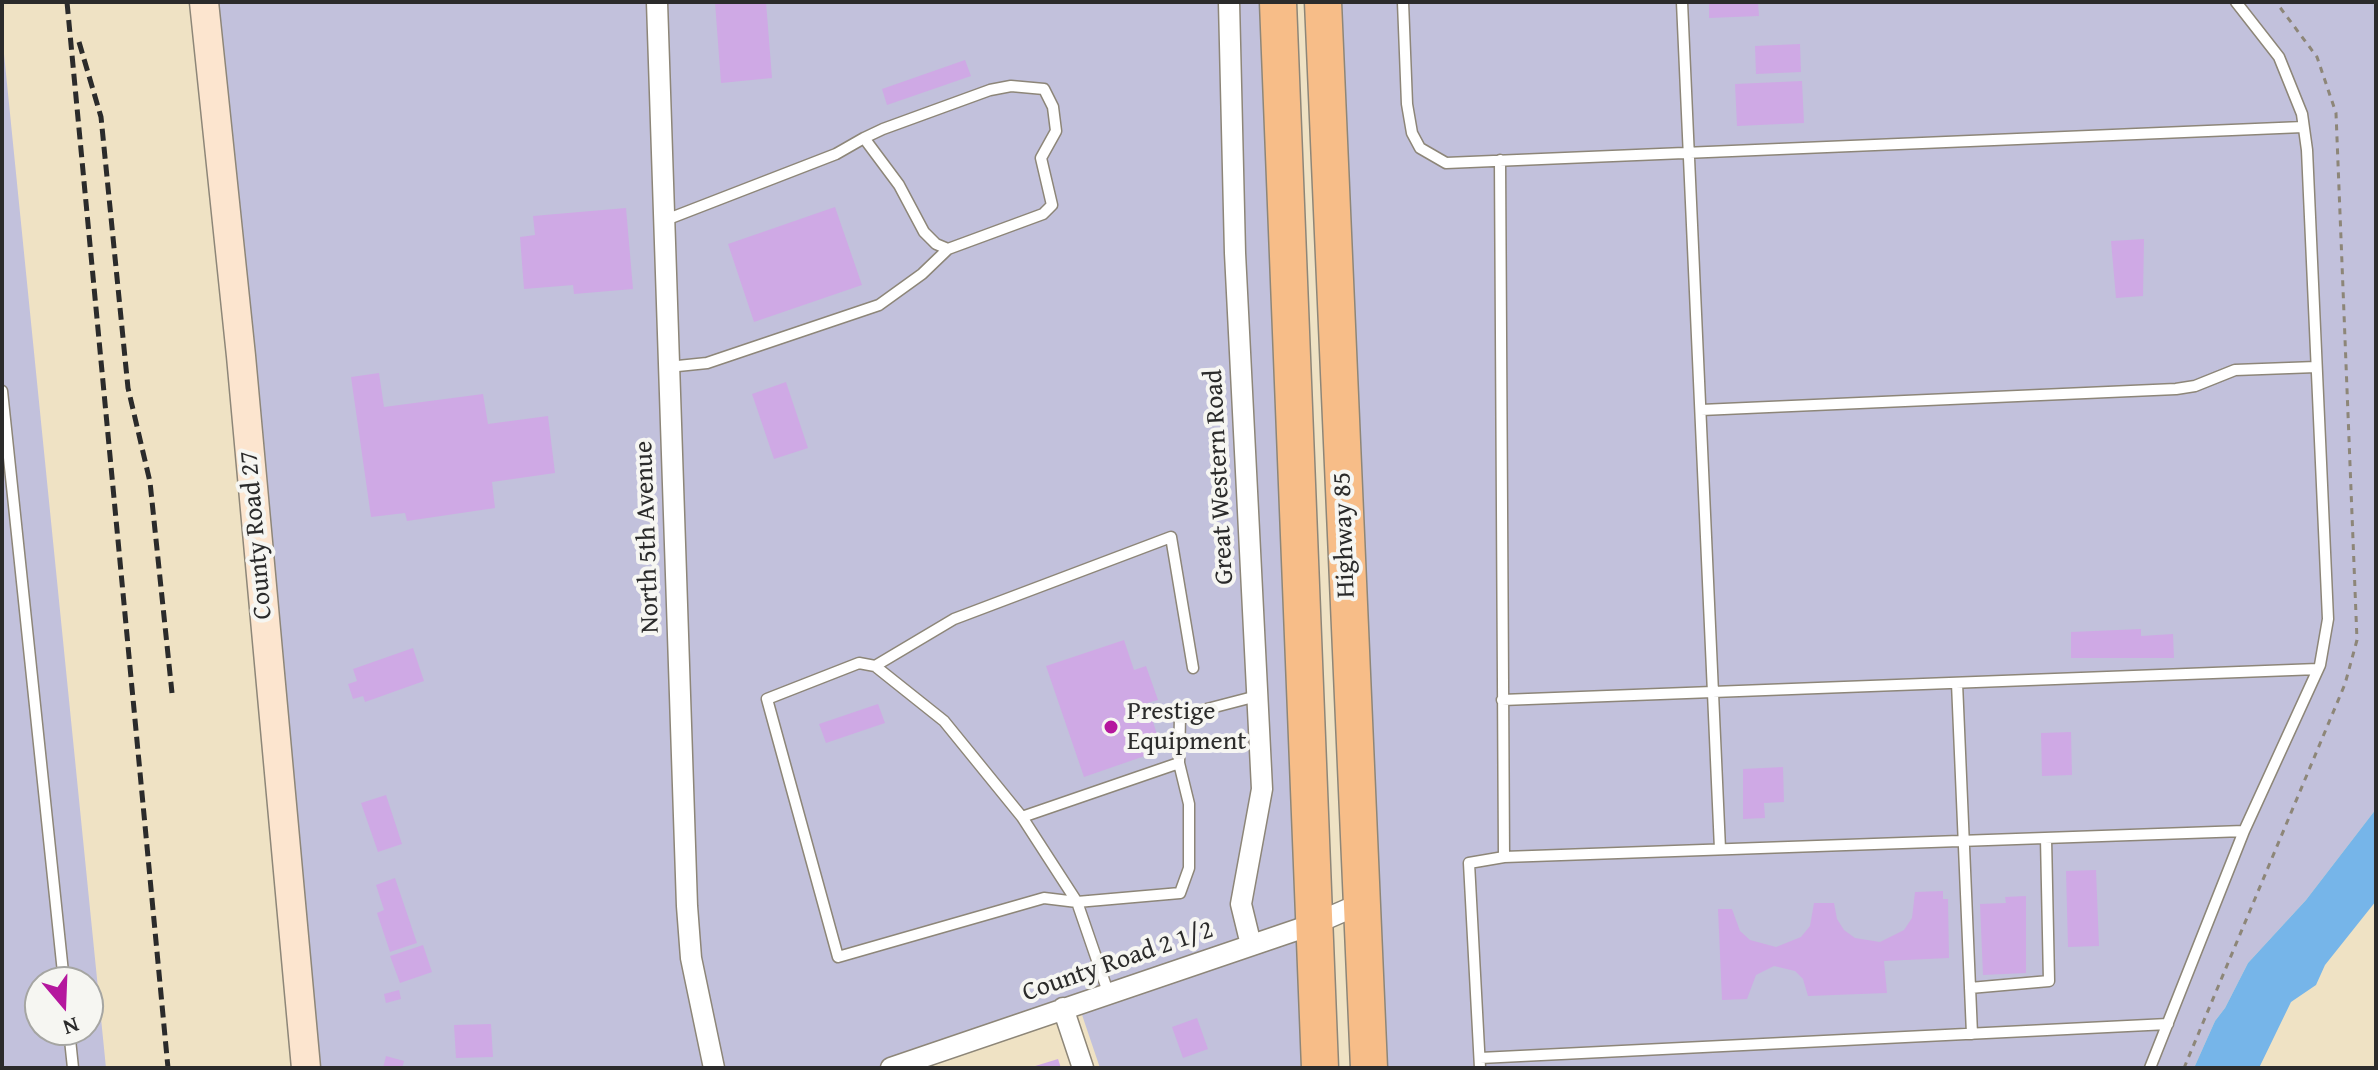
<!DOCTYPE html>
<html>
<head>
<meta charset="utf-8">
<style>
	body { margin:0 }
	#map { position:relative; width:2378px; height:1070px; overflow:hidden; background:#efe2c4; font-family:"Gentium Book Plus",serif }
	canvas { display:block }
	.frame { position:absolute; inset:0; border:4px solid #2b2b2b; pointer-events:none }
	.north { position:absolute; left:24px; top:966px; width:80px; height:80px; box-sizing:border-box; background:#f6f6f2; border:2px solid #a5a5a2; border-radius:50%; rotate:161deg; font-size:22px; font-weight:700; line-height:32px; text-align:center; color:#2b2b2b }
	.north::after { content:''; display:block; margin:auto; width:28px; height:36px; background:#b5179e; clip-path:polygon(50% 0,100% 100%,50% 72%,0 100%) }
</style>
</head>
<body>
<div id="map">
<canvas width="2378" height="1070"></canvas>
<div class="frame"></div>
<div class="north">N</div>
</div>
<script>
const ctx = document.querySelector('canvas').getContext('2d');
ctx.lineJoin = 'round';
function fill(path, color) { ctx.fillStyle = color; ctx.fill(path, 'evenodd'); }
const toPath = rows => new Path2D(rows.map(r => 'M' + r).join(''));
function strokePath(path, color, width, dash) { ctx.strokeStyle = color; ctx.lineWidth = width; ctx.lineCap = dash ? 'butt' : 'round'; ctx.setLineDash(dash || []); ctx.stroke(path); }
function write(font, color, halo, rows, align = 'center') {
  ctx.font = font + ' "Gentium Book Plus",serif'; ctx.lineWidth = 8; ctx.setLineDash([]); ctx.textBaseline = 'middle'; ctx.strokeStyle = halo; ctx.fillStyle = color; for (const [text, x, y, turn = 0] of rows) {
    ctx.save(); ctx.translate(x, y); ctx.rotate((+turn || 0) * Math.PI / 180); ctx.textAlign = isNaN(turn) ? turn : align; if (halo) ctx.strokeText(text, 0, 0); ctx.fillText(text, 0, 0); ctx.restore();
  }
}
const industrial = toPath([
	[206,2,1278,2,1320,1068,1100,1068,1078,1003,891,1068,306,1068],
	[1323,2,2376,2,2376,809,2306,900,2248,963,2225,1008,2215,1021,2194,1068,1369,1068],
	[2,34,106,1068,2,1068],
	[40,982,88,982,88,1030,40,1030]
]);
const water = toPath([
	[2376,809,2376,901,2325,965,2316,985,2291,1002,2259,1068,2194,1068,2215,1021,2225,1008,2248,963,2306,900]
]);
const building = toPath([
	[715,2,766,2,772,78,721,83],
	[1709,2,1758,2,1759,16,1709,18],
	[1800,44,1801,72,1756,74,1755,46],
	[965,60,971,76,887,105,882,89],
	[1802,81,1804,123,1737,126,1735,84],
	[835,207,862,285,754,322,728,244],
	[626,208,633,289,574,294,573,285,524,289,520,237,535,235,533,216],
	[2144,239,2143,296,2116,298,2111,241],
	[379,373,384,407,483,394,488,424,548,416,555,473,492,482,495,508,407,521,405,513,371,517,351,377],
	[786,382,808,448,774,459,752,394],
	[2141,629,2141,636,2173,634,2174,658,2071,658,2071,632],
	[1124,640,1134,670,1146,666,1158,700,1147,703,1162,750,1084,777,1046,666],
	[413,648,424,681,365,702,363,696,353,699,348,684,357,681,353,669],
	[878,704,885,723,826,743,819,724],
	[2071,732,2072,775,2042,776,2041,733],
	[1783,767,1784,802,1764,803,1765,818,1743,819,1743,769],
	[386,795,402,844,378,852,361,803],
	[2096,870,2099,946,2068,947,2066,871],
	[395,878,417,943,390,952,377,913,384,910,376,885],
	[1943,891,1943,899,1948,899,1949,958,1884,961,1887,993,1808,996,1803,979,1795,971,1774,966,1756,975,1747,999,1722,1000,1718,909,1732,909,1740,931,1750,940,1776,947,1801,937,1810,926,1814,903,1834,903,1837,919,1844,930,1855,938,1880,942,1904,930,1912,918,1915,892],
	[2026,896,2026,973,1983,975,1980,904,2006,903,2005,897],
	[423,945,432,972,400,983,390,956],
	[399,990,401,999,386,1003,384,994],
	[1197,1018,1208,1049,1183,1058,1172,1027],
	[491,1024,493,1057,456,1058,454,1025],
	[386,1056,404,1061,402,1068,383,1068],
	[1058,1059,1061,1068,1032,1068,1032,1067]
]);
const path = toPath([
	[2184,1068,2345,684,2357,640,2336,113,2317,57,2276,2]
]);
const lane = toPath([
	[1403,2,1407,104,1412,133,1420,148,1446,163,2303,127],
	[1682,2,1720,849],
	[1500,160,1504,857],
	[663,221,836,154,864,138,883,129,990,90,1011,86,1044,89,1053,107,1056,131,1041,158,1052,205,1043,214,948,249,936,244,924,232,899,185,864,138],
	[668,367,707,363,879,305,922,274,948,249],
	[2,391,64,982],
	[1701,410,2176,389,2195,386,2235,370,2316,367],
	[875,666,859,663,767,699,838,957,1044,898,1077,902,1180,893,1189,868,1189,804,1179,763,1180,716,1257,696],
	[1957,683,1972,1034],
	[1502,700,2318,669],
	[1022,817,1179,763],
	[1970,988,2049,981,2046,838],
	[1108,992,1077,902,1022,817,944,721,875,666,954,619,1171,537,1193,668],
	[69,1030,73,1068],
	[1480,1058,2168,1024],
	[1480,1068,1469,863,1504,857,2244,831],
	[2150,1068,2244,831,2320,665,2328,619,2307,150,2302,114,2279,57,2236,2]
]);
const street = toPath([
	[657,2,687,906,691,958,714,1068],
	[1229,2,1235,253,1262,789,1241,904,1251,945],
	[1063,1008,1083,1068],
	[891,1068,1314,924,1360,904]
]);
const secondary = toPath([
	[204,2,241,356,306,1068]
]);
const highway = toPath([
	[1278,2,1320,1068],
	[1323,2,1369,1068]
]);
const rail = toPath([
	[67,2,168,1068],
	[79,42,101,117,128,388,150,482,172,693]
]);
const markers = [
	[1111,727,8,"#b5179e"]
];
const streetNames = [
	["Great Western Road",1220,477,-93],
	["County Road 27",257,535,-95],
	["Highway 85",1345,535,-92],
	["North 5th Avenue",648,537,-92],
	["County Road 2 1/2",1118,962,-19]
];
const poiNames = [
	["Prestige",1127,712],
	["Equipment",1127,742]
];
fill(industrial, '#c2c1dc');
fill(water, '#76b5e9');
fill(building, '#cfa9e5');
strokePath(lane, '#8d8678', 13);
strokePath(street, '#8d8678', 23);
strokePath(secondary, '#8d8678', 31);
strokePath(highway, '#8d8678', 39);
strokePath(path, '#8d8678', 3, [6, 6]);
strokePath(lane, '#fff', 10);
strokePath(street, '#fff', 20);
strokePath(secondary, '#fce5cf', 28);
strokePath(highway, '#f7bd88', 36);
strokePath(rail, '#2b2b2b', 5, [12, 6]);
for (const [x, y, r, color] of markers) { const dot = new Path2D(); dot.arc(x, y, r, 0, 2 * Math.PI); ctx.fillStyle = color; ctx.fill(dot); strokePath(dot, '#f6f6f2', 3); }
write('26px', '#2b2b2b', '#f6f6f2', streetNames);
write('26px', '#2b2b2b', '#f6f6f2', poiNames, 'left');
</script>
</body>
</html>
